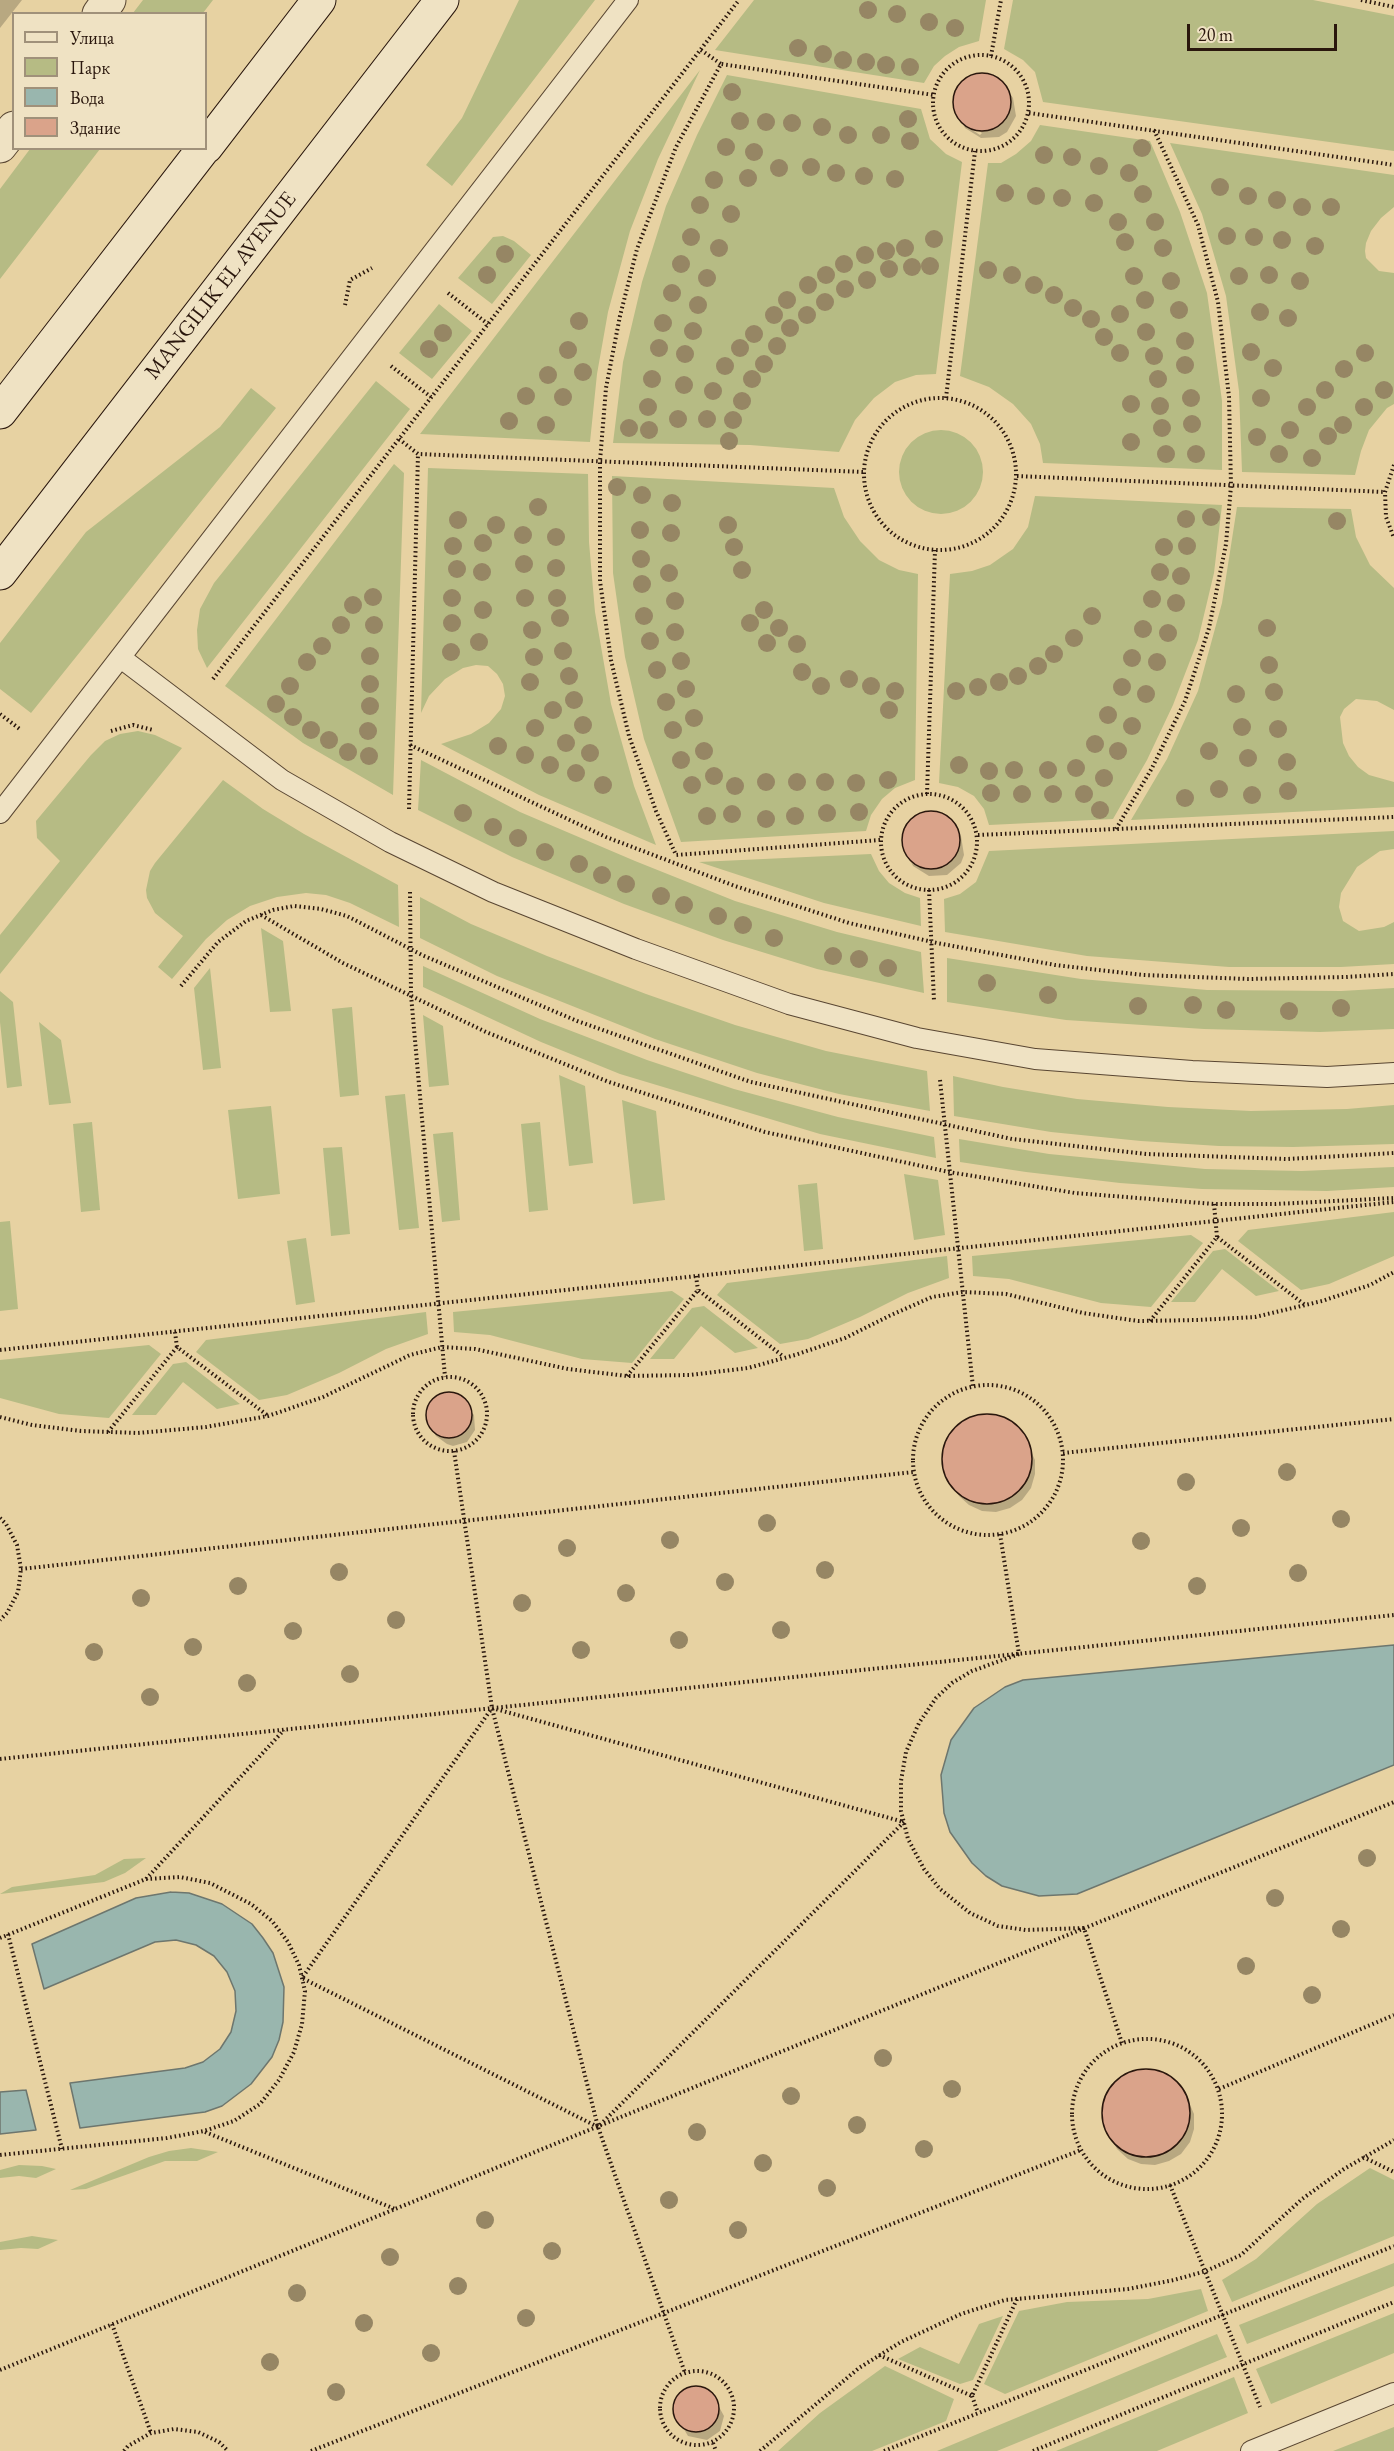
<!DOCTYPE html>
<html>
<head>
<meta charset="utf-8">
<style>
	body { margin:0 }
	#map { position:relative; width:1394px; height:2451px; overflow:hidden; background:#e7d2a2; font-family:"EB Garamond",serif }
	canvas { display:block }
	.legend { position:absolute; left:12px; top:12px; width:195px; height:138px; box-sizing:border-box; background:#efe2c3; border:2px solid #a0917a; margin:0; padding:8px 10px; list-style:none; font-size:18px; color:#2a170d }
	.legend li { display:flex; align-items:center; gap:12px; height:30px }
	.legend b { width:30px; border:2px solid #a0917a }
	.scale { position:absolute; left:1187px; top:24px; width:150px; height:27px; box-sizing:border-box; border:3px solid #2a170d; border-top:0; padding-left:8px; font-size:18px; line-height:21px; white-space:nowrap; color:#2a170d; -webkit-text-stroke:4px #efe2c3; paint-order:stroke }
</style>
</head>
<body>
<div id="map">
<canvas width="1394" height="2451"></canvas>
<ul class="legend">
<li><b style="height:8px;background:#efe2c3"></b>Улица</li>
<li><b style="height:16px;background:#b6bb84"></b>Парк</li>
<li><b style="height:16px;background:#99b6ae"></b>Вода</li>
<li><b style="height:16px;background:#daa38a"></b>Здание</li>
</ul>
<div class="scale">20 m</div>
</div>
<script>
const ctx = document.querySelector('canvas').getContext('2d');
ctx.lineJoin = 'round';
function fill(path, color) { ctx.fillStyle = color; ctx.fill(path, 'evenodd'); }
const toPath = rows => new Path2D(rows.map(r => 'M' + r).join(''));
function strokePath(path, color, width, dash) { ctx.strokeStyle = color; ctx.lineWidth = width; ctx.lineCap = dash ? 'butt' : 'round'; ctx.setLineDash(dash || []); ctx.stroke(path); }
function write(font, color, halo, rows, align = 'center') {
  ctx.font = font + ' "EB Garamond",serif'; ctx.lineWidth = 4.5; ctx.setLineDash([]); ctx.textBaseline = 'middle'; ctx.strokeStyle = halo; ctx.fillStyle = color; for (const [text, x, y, turn = 0] of rows) {
    ctx.save(); ctx.translate(x, y); ctx.rotate((+turn || 0) * Math.PI / 180); ctx.textAlign = isNaN(turn) ? turn : align; if (halo) ctx.strokeText(text, 0, 0); ctx.fillText(text, 0, 0); ctx.restore();
  }
}
const green = toPath([
	[143,0,213,0,203,13,133,13],
	[519,0,595,0,452,186,426,165,462,118],
	[754,0,986,0,979,41,959,47,945,56,934,66,924,83,715,50],
	[1013,0,1313,0,1394,16,1394,151,1043,102,1035,72,1023,60,1004,49],
	[700,70,658,159,630,231,608,312,597,374,590,442,420,434],
	[727,75,921,109,930,139,946,154,962,162,936,374,916,375,895,382,874,398,855,420,839,452,750,445,613,443,623,362,642,282,666,206,697,135],
	[1040,125,1150,141,1180,212,1207,293,1222,401,1222,470,1043,463,1040,444,1031,424,1013,404,989,387,960,376,988,163,1001,163,1016,154,1031,141],
	[1170,143,1394,175,1394,207,1381,218,1371,231,1366,243,1365,251,1366,258,1379,271,1394,273,1394,404,1387,408,1369,430,1361,451,1355,475,1242,472,1239,391,1226,296,1202,214],
	[30,149,100,149,0,279,0,189],
	[503,236,514,241,531,255,492,304,458,278,493,237],
	[439,304,472,331,432,379,399,353],
	[376,381,410,409,207,668,198,649,197,630,200,609,214,583],
	[251,388,276,408,31,713,0,689,0,643,86,532,220,427],
	'899 472a42 42 0 1 1 84 0a42 42 0 1 1-84 0Z',
	[394,464,404,473,393,795,303,743,225,686],
	[428,468,588,474,589,542,595,612,611,704,634,786,656,845,539,795,441,744,471,734,489,723,501,709,505,696,503,684,497,674,488,666,476,665,463,668,445,679,429,696,421,713],
	[612,476,834,488,844,517,860,541,879,560,899,570,918,574,915,780,895,788,882,799,871,815,866,831,681,842,644,739,625,657,613,573],
	[1035,496,1222,505,1214,573,1198,640,1173,705,1147,760,1113,819,989,825,984,809,974,796,958,787,939,783,950,574,972,571,990,565,1013,549,1028,527],
	[1237,507,1351,509,1356,537,1370,565,1394,588,1394,710,1377,701,1356,699,1344,709,1340,717,1343,743,1349,756,1358,767,1369,775,1394,782,1394,807,1131,820,1167,759,1198,691,1222,603],
	[138,731,155,735,182,748,0,974,0,935,60,861,37,838,36,821,91,755,105,741,120,734],
	[421,760,520,812,635,861,735,901,837,932,921,952,924,993,817,969,723,940,624,904,512,857,418,810],
	[223,780,263,809,304,834,398,885,399,927,350,903,326,895,306,893,277,897,250,906,227,920,206,939,172,979,158,967,183,936,155,913,147,898,146,890,150,871,155,863],
	[1394,831,1394,849,1380,851,1357,867,1341,893,1339,907,1343,921,1359,931,1384,927,1394,922,1394,964,1341,967,1229,967,1087,956,945,932,944,899,960,894,976,882,989,851],
	[871,854,879,871,889,883,905,893,920,898,921,926,824,903,699,862],
	[420,897,471,924,547,956,646,994,735,1025,826,1051,927,1071,930,1111,839,1094,757,1073,655,1039,497,976,420,938],
	[261,928,283,941,291,1011,270,1012],
	[947,958,1081,979,1207,990,1341,991,1394,988,1394,1029,1320,1032,1204,1029,1066,1020,947,1002],
	[423,966,540,1019,647,1060,734,1089,838,1117,934,1137,936,1158,820,1134,620,1074,541,1042,423,987],
	[210,968,221,1068,203,1070,194,988],
	[0,991,13,1002,22,1086,7,1088,0,1022],
	[352,1007,359,1095,340,1097,332,1009],
	[423,1015,443,1026,449,1085,429,1087],
	[39,1022,61,1040,71,1103,49,1105],
	[559,1075,585,1086,593,1163,569,1166],
	[953,1076,1003,1087,1077,1099,1168,1107,1251,1111,1347,1109,1394,1105,1394,1144,1293,1147,1219,1146,1141,1141,1051,1132,954,1116],
	[405,1094,419,1228,399,1230,385,1096],
	[622,1100,656,1111,665,1200,633,1204],
	[271,1106,280,1194,238,1199,228,1110],
	[92,1122,100,1210,81,1212,73,1124],
	[540,1122,548,1210,529,1212,521,1124],
	[453,1132,460,1220,442,1222,433,1134],
	[959,1139,1049,1154,1205,1169,1302,1171,1394,1167,1394,1187,1327,1191,1202,1189,1120,1183,1026,1172,960,1162],
	[342,1147,350,1234,331,1236,323,1148],
	[904,1174,938,1180,945,1235,914,1240],
	[817,1183,823,1249,804,1251,798,1185],
	[1394,1212,1394,1256,1329,1284,1301,1290,1238,1241,1248,1230],
	[10,1221,18,1309,0,1311,0,1222],
	[1191,1235,1203,1243,1151,1307,1101,1303,1009,1279,973,1276,972,1256],
	[306,1238,315,1302,296,1305,287,1241],
	[1225,1249,1279,1291,1256,1296,1222,1269,1195,1302,1171,1302,1213,1251],
	[947,1256,949,1278,908,1293,860,1317,808,1339,780,1344,717,1295,727,1283],
	[672,1291,684,1299,632,1363,582,1359,490,1335,454,1332,453,1312],
	[704,1306,758,1348,735,1353,701,1326,674,1359,650,1359,692,1308],
	[426,1312,428,1334,386,1349,339,1373,287,1395,259,1400,196,1352,206,1340],
	[149,1345,161,1354,109,1418,59,1414,0,1398,0,1360],
	[186,1362,240,1404,217,1409,183,1382,156,1415,132,1415,173,1364],
	[146,1858,125,1873,104,1882,0,1894,12,1887,95,1875,124,1859],
	[191,2148,218,2152,197,2161,165,2161,86,2189,70,2190,149,2157,169,2151],
	[19,2165,42,2166,56,2169,36,2178,19,2176,0,2178,0,2170],
	[1370,2168,1394,2180,1394,2236,1232,2302,1222,2280,1256,2259,1317,2204],
	[32,2236,58,2240,38,2249,21,2248,0,2250,0,2242],
	[1394,2263,1394,2286,1247,2344,1239,2325],
	[1201,2289,1208,2311,1005,2394,984,2384,1019,2311,1067,2302,1148,2299],
	[1394,2313,1394,2353,1271,2404,1256,2369],
	[1003,2316,973,2380,960,2384,898,2359,920,2347,959,2364,979,2324],
	[1217,2334,1227,2357,997,2451,937,2451],
	[885,2366,954,2399,946,2421,872,2451,778,2451,820,2413],
	[1234,2377,1248,2413,1157,2451,1056,2451],
	[1394,2427,1394,2451,1333,2451]
]);
const water = toPath([
	[1394,1645,1394,1765,1077,1894,1039,1896,1002,1886,986,1876,972,1863,950,1832,944,1813,941,1775,951,1740,974,1708,1005,1687,1023,1680,1394,1645],
	[171,1892,189,1893,222,1904,252,1924,263,1938,273,1953,284,1987,283,2022,279,2040,272,2057,251,2084,222,2106,205,2112,80,2128,70,2083,185,2068,203,2062,220,2049,231,2032,236,2011,235,1991,227,1972,214,1956,196,1945,176,1940,155,1942,44,1989,32,1944,136,1898,171,1892],
	[26,2090,36,2130,0,2134,0,2092,26,2090]
]);
const shadow = toPath([
	[0,0,22,0,0,28],
	[986,73,1002,82,1013,98,1016,116,1007,132,999,137,981,138,965,128,963,124,980,135,982,133,960,120,954,101,956,92,961,84,976,74],
	[925,812,943,815,956,827,961,836,964,855,961,863,947,875,929,876,913,866,904,848,904,830,909,823],
	[444,1393,458,1395,474,1415,475,1430,467,1442,453,1446,447,1444,436,1436,431,1427,428,1420,429,1407,432,1401],
	[989,1415,1003,1418,1015,1426,1024,1437,1035,1460,1035,1474,1031,1488,1022,1500,1010,1508,996,1512,982,1511,969,1505,959,1496,946,1474,943,1460,945,1447,951,1433,961,1424,974,1417],
	[1147,2069,1161,2073,1174,2080,1184,2091,1194,2114,1194,2129,1190,2142,1181,2154,1169,2161,1155,2165,1141,2164,1128,2159,1117,2149,1105,2128,1102,2114,1104,2100,1110,2088,1120,2077,1133,2071],
	[691,2388,706,2389,712,2394,724,2416,720,2431,707,2440,688,2436,675,2414,674,2408,679,2395]
]);
const building = toPath([
	'953 102a29 29 0 1 1 58 0a29 29 0 1 1-58 0Z',
	'902 840a29 29 0 1 1 58 0a29 29 0 1 1-58 0Z',
	'426 1415a23 23 0 1 1 46 0a23 23 0 1 1-46 0Z',
	'942 1459a45 45 0 1 1 90 0a45 45 0 1 1-90 0Z',
	'1102 2113a44 44 0 1 1 88 0a44 44 0 1 1-88 0Z',
	'673 2409a23 23 0 1 1 46 0a23 23 0 1 1-46 0Z'
]);
const path = toPath([
	[1361,0,1394,7],
	[701,50,721,64],
	'933 103a48 48 0 1 1 96 0a48 48 0 1 1-96 0Z',
	[991,56,1001,0],
	[1029,113,1394,165],
	[448,293,488,324],
	[345,305,350,280,372,268],
	[391,366,431,397],
	'864 474a76 76 0 1 1 152 0a76 76 0 1 1-152 0Z',
	[946,398,975,151],
	[399,439,418,454,864,472],
	[1394,465,1385,492,1386,517,1394,538],
	[1017,476,1385,492],
	[213,679,739,0],
	[0,714,21,730],
	[111,731,133,725,153,730],
	[410,745,606,837,735,886,849,923,937,943,1055,965,1143,975,1248,979,1346,977,1394,974],
	'881 842a48 48 0 1 1 96 0a48 48 0 1 1-96 0Z',
	[927,794,935,550],
	[409,809,418,454],
	[1116,829,1152,768,1185,701,1209,628,1226,544,1231,486,1229,397,1218,302,1198,225,1154,130],
	[978,835,1394,817],
	[880,840,676,855,656,811,629,736,611,660,600,581,600,461,606,388,620,316,637,249,676,147,721,64,934,95],
	[929,890,934,1001],
	[410,892,411,995,445,1377],
	[261,915,343,963,486,1032,609,1082,765,1132,949,1172,1075,1193,1214,1204,1276,1204,1394,1198],
	[181,986,218,942,246,921,273,910,294,906,321,909,347,916,422,955,577,1021,751,1082,1012,1139,1146,1154,1287,1159,1394,1153],
	[940,1080,973,1387],
	[1214,1204,1217,1237],
	[696,1276,698,1290],
	[1150,1321,1217,1237,1305,1305],
	[175,1332,177,1347],
	[0,1350,1394,1202],
	[627,1376,698,1290,784,1357],
	'413 1414a37 37 0 1 1 74 0a37 37 0 1 1-74 0Z',
	'913 1460a75 75 0 1 1 150 0a75 75 0 1 1-150 0Z',
	[0,1417,32,1425,81,1431,138,1433,206,1427,268,1416,323,1397,410,1355,442,1347,475,1349,568,1369,627,1376,690,1375,748,1368,795,1355,845,1338,889,1316,932,1297,963,1292,1006,1294,1083,1313,1138,1321,1198,1320,1255,1317,1322,1301,1370,1285,1394,1272],
	[108,1432,177,1347,267,1415],
	[454,1451,492,1708,598,2127,685,2373],
	[1063,1453,1394,1419],
	[0,1518,6,1524,17,1545,21,1569,18,1592,7,1613,0,1620],
	[1000,1534,1019,1654,972,1671,952,1683,936,1698,919,1723,906,1752,901,1781,901,1811,908,1839,924,1869,940,1889,970,1913,998,1926,1026,1930,1084,1928,1122,2043],
	[21,1569,914,1472],
	[492,1708,904,1822,598,2127,302,1978,492,1708],
	[0,1759,1394,1615],
	[146,1879,284,1730],
	[8,1934,62,2149],
	[0,1938,146,1879,180,1877,210,1883,251,1904,272,1921,288,1942,299,1965,305,1991,302,2024,294,2052,279,2080,260,2104,234,2121,204,2131,167,2138,0,2155],
	'1072 2114a75 75 0 1 1 150 0a75 75 0 1 1-150 0Z',
	[1219,2089,1394,2015],
	[205,2132,395,2209],
	[1363,2157,1394,2172],
	[1170,2185,1260,2407],
	[112,2324,151,2433],
	[879,2355,972,2396,1017,2299],
	[0,2370,1394,1802],
	'660 2408a37 37 0 1 1 74 0a37 37 0 1 1-74 0Z',
	[972,2396,978,2413],
	[713,2443,716,2451],
	[124,2451,128,2446,151,2433,174,2429,198,2432,219,2442,228,2451],
	[311,2451,1081,2150],
	[760,2451,859,2368,901,2342,961,2314,1005,2300,1128,2289,1174,2280,1206,2271,1241,2255,1302,2199,1344,2169,1394,2140],
	[884,2451,1394,2246],
	[1033,2451,1394,2302]
]);
const lane = toPath([
	[121,658,282,780,390,842,493,892,636,949,789,1004,917,1038,1035,1059,1192,1071,1327,1077,1394,1073],
	[0,813,628,0],
	[1251,2451,1394,2393]
]);
const street = toPath([
	[99,14,109,0],
	[0,146,14,128]
]);
const secondary = toPath([
	[206,147,319,0],
	[0,412,204,148],
	[0,573,442,0]
]);
const trees = [
	[868,10],
	[897,14],
	[929,22],
	[955,28],
	[798,48],
	[823,54],
	[843,60],
	[866,62],
	[886,65],
	[910,67],
	[732,92],
	[908,119],
	[740,121],
	[766,122],
	[792,123],
	[822,127],
	[848,135],
	[881,135],
	[910,141],
	[726,147],
	[1142,148],
	[754,152],
	[1044,155],
	[1072,157],
	[1099,166],
	[811,167],
	[779,168],
	[836,173],
	[1129,173],
	[864,176],
	[748,178],
	[895,179],
	[714,180],
	[1220,187],
	[1005,193],
	[1143,194],
	[1036,196],
	[1248,196],
	[1062,198],
	[1277,200],
	[1094,203],
	[700,205],
	[1302,207],
	[1331,207],
	[731,214],
	[1118,222],
	[1155,222],
	[1227,236],
	[691,237],
	[1254,237],
	[934,239],
	[1282,240],
	[1125,242],
	[1315,246],
	[719,248],
	[905,248],
	[1163,248],
	[886,251],
	[505,254],
	[865,255],
	[681,264],
	[844,264],
	[930,266],
	[912,267],
	[889,269],
	[988,270],
	[487,275],
	[826,275],
	[1012,275],
	[1269,275],
	[1134,276],
	[1239,276],
	[707,278],
	[867,280],
	[1171,281],
	[1300,281],
	[808,285],
	[1034,285],
	[845,289],
	[672,293],
	[1054,295],
	[787,300],
	[1145,300],
	[825,302],
	[698,305],
	[1073,308],
	[1179,310],
	[1260,312],
	[1120,314],
	[774,315],
	[807,315],
	[1288,318],
	[1091,319],
	[579,321],
	[663,323],
	[790,328],
	[693,331],
	[1146,332],
	[443,333],
	[754,334],
	[1104,337],
	[1185,341],
	[777,346],
	[659,348],
	[740,348],
	[429,349],
	[568,350],
	[1251,352],
	[1120,353],
	[1365,353],
	[685,354],
	[1154,356],
	[764,364],
	[1185,365],
	[725,366],
	[1273,368],
	[1344,369],
	[583,372],
	[548,375],
	[652,379],
	[752,379],
	[1158,379],
	[684,385],
	[1325,390],
	[1384,390],
	[713,391],
	[526,396],
	[563,397],
	[1191,398],
	[1261,398],
	[742,401],
	[1131,404],
	[1160,406],
	[648,407],
	[1307,407],
	[1364,407],
	[678,419],
	[707,419],
	[733,420],
	[509,421],
	[1192,424],
	[546,425],
	[1343,425],
	[629,428],
	[1162,428],
	[649,430],
	[1290,430],
	[1328,436],
	[1257,437],
	[729,441],
	[1131,442],
	[1166,454],
	[1196,454],
	[1279,454],
	[1312,458],
	[617,487],
	[642,495],
	[672,503],
	[538,507],
	[1211,517],
	[1186,519],
	[458,520],
	[1337,521],
	[496,525],
	[728,525],
	[640,530],
	[671,533],
	[523,535],
	[556,537],
	[483,543],
	[453,546],
	[1187,546],
	[734,547],
	[1164,547],
	[641,559],
	[524,564],
	[556,568],
	[457,569],
	[742,570],
	[482,572],
	[1160,572],
	[669,573],
	[1181,576],
	[642,584],
	[373,597],
	[452,598],
	[525,598],
	[557,598],
	[1152,599],
	[675,601],
	[1176,603],
	[353,605],
	[483,610],
	[764,610],
	[644,616],
	[1092,616],
	[560,618],
	[452,623],
	[750,623],
	[341,625],
	[374,625],
	[779,628],
	[1267,628],
	[1143,629],
	[532,630],
	[675,632],
	[1168,633],
	[1074,638],
	[650,641],
	[479,642],
	[767,643],
	[797,644],
	[322,646],
	[563,651],
	[451,652],
	[1054,654],
	[370,656],
	[534,657],
	[1132,658],
	[681,661],
	[307,662],
	[1157,662],
	[1269,665],
	[1038,666],
	[657,670],
	[802,672],
	[569,676],
	[1018,676],
	[849,679],
	[530,682],
	[999,682],
	[370,684],
	[290,686],
	[821,686],
	[871,686],
	[978,687],
	[1122,687],
	[686,689],
	[895,691],
	[956,691],
	[1274,692],
	[1146,694],
	[1236,694],
	[574,700],
	[666,702],
	[276,704],
	[370,706],
	[553,710],
	[889,710],
	[1108,715],
	[293,717],
	[694,718],
	[583,725],
	[1132,726],
	[1242,727],
	[535,728],
	[1278,729],
	[311,730],
	[673,730],
	[368,731],
	[329,740],
	[566,743],
	[1095,744],
	[498,746],
	[704,751],
	[1118,751],
	[1209,751],
	[348,752],
	[590,753],
	[525,755],
	[369,756],
	[1248,758],
	[681,760],
	[1287,762],
	[550,765],
	[959,765],
	[1076,768],
	[1014,770],
	[1048,770],
	[989,771],
	[576,773],
	[714,776],
	[1104,778],
	[888,780],
	[766,782],
	[797,782],
	[825,782],
	[856,783],
	[603,785],
	[692,785],
	[735,786],
	[1219,789],
	[1288,791],
	[991,793],
	[1022,794],
	[1053,794],
	[1084,794],
	[1252,795],
	[1185,798],
	[1100,810],
	[859,812],
	[463,813],
	[827,813],
	[732,814],
	[707,816],
	[795,816],
	[766,819],
	[493,827],
	[518,838],
	[545,852],
	[579,864],
	[602,875],
	[626,884],
	[661,896],
	[684,905],
	[718,916],
	[743,925],
	[774,938],
	[833,956],
	[859,959],
	[888,968],
	[987,983],
	[1048,995],
	[1193,1005],
	[1138,1006],
	[1341,1008],
	[1226,1010],
	[1289,1011],
	[1287,1472],
	[1186,1482],
	[1341,1519],
	[767,1523],
	[1241,1528],
	[670,1540],
	[1141,1541],
	[567,1548],
	[825,1570],
	[339,1572],
	[1298,1573],
	[725,1582],
	[238,1586],
	[1197,1586],
	[626,1593],
	[141,1598],
	[522,1603],
	[396,1620],
	[781,1630],
	[293,1631],
	[679,1640],
	[193,1647],
	[581,1650],
	[94,1652],
	[350,1674],
	[247,1683],
	[150,1697],
	[1367,1858],
	[1275,1898],
	[1341,1929],
	[1246,1966],
	[1312,1995],
	[883,2058],
	[952,2089],
	[791,2096],
	[857,2125],
	[697,2132],
	[924,2149],
	[763,2163],
	[827,2188],
	[669,2200],
	[485,2220],
	[738,2230],
	[552,2251],
	[390,2257],
	[458,2286],
	[297,2293],
	[526,2318],
	[364,2323],
	[431,2353],
	[270,2362],
	[336,2392]
];
const streetNames = [
	["MANGILIK EL AVENUE",221,286,-52]
];
fill(green, '#b6bb84');
fill(water, '#99b6ae');
strokePath(water, '#6d766e', 1.5);
fill(shadow, '#0003');
fill(building, '#daa38a');
strokePath(building, '#2a170d', 1.5);
strokePath(lane, '#594632', 22);
strokePath(street, '#594632', 35);
strokePath(secondary, '#2a170d', 35);
strokePath(path, '#2a170d', 4, [1.5, 3]);
strokePath(lane, '#efe2c3', 20);
strokePath(street, '#efe2c3', 33);
strokePath(secondary, '#efe2c3', 33);
ctx.fillStyle = '#968664';
for (const [x, y] of trees) { ctx.beginPath(); ctx.arc(x, y, 9, 0, 2 * Math.PI); ctx.fill(); }
write('22px', '#2a170d', '#efe2c3', streetNames);
</script>
</body>
</html>
